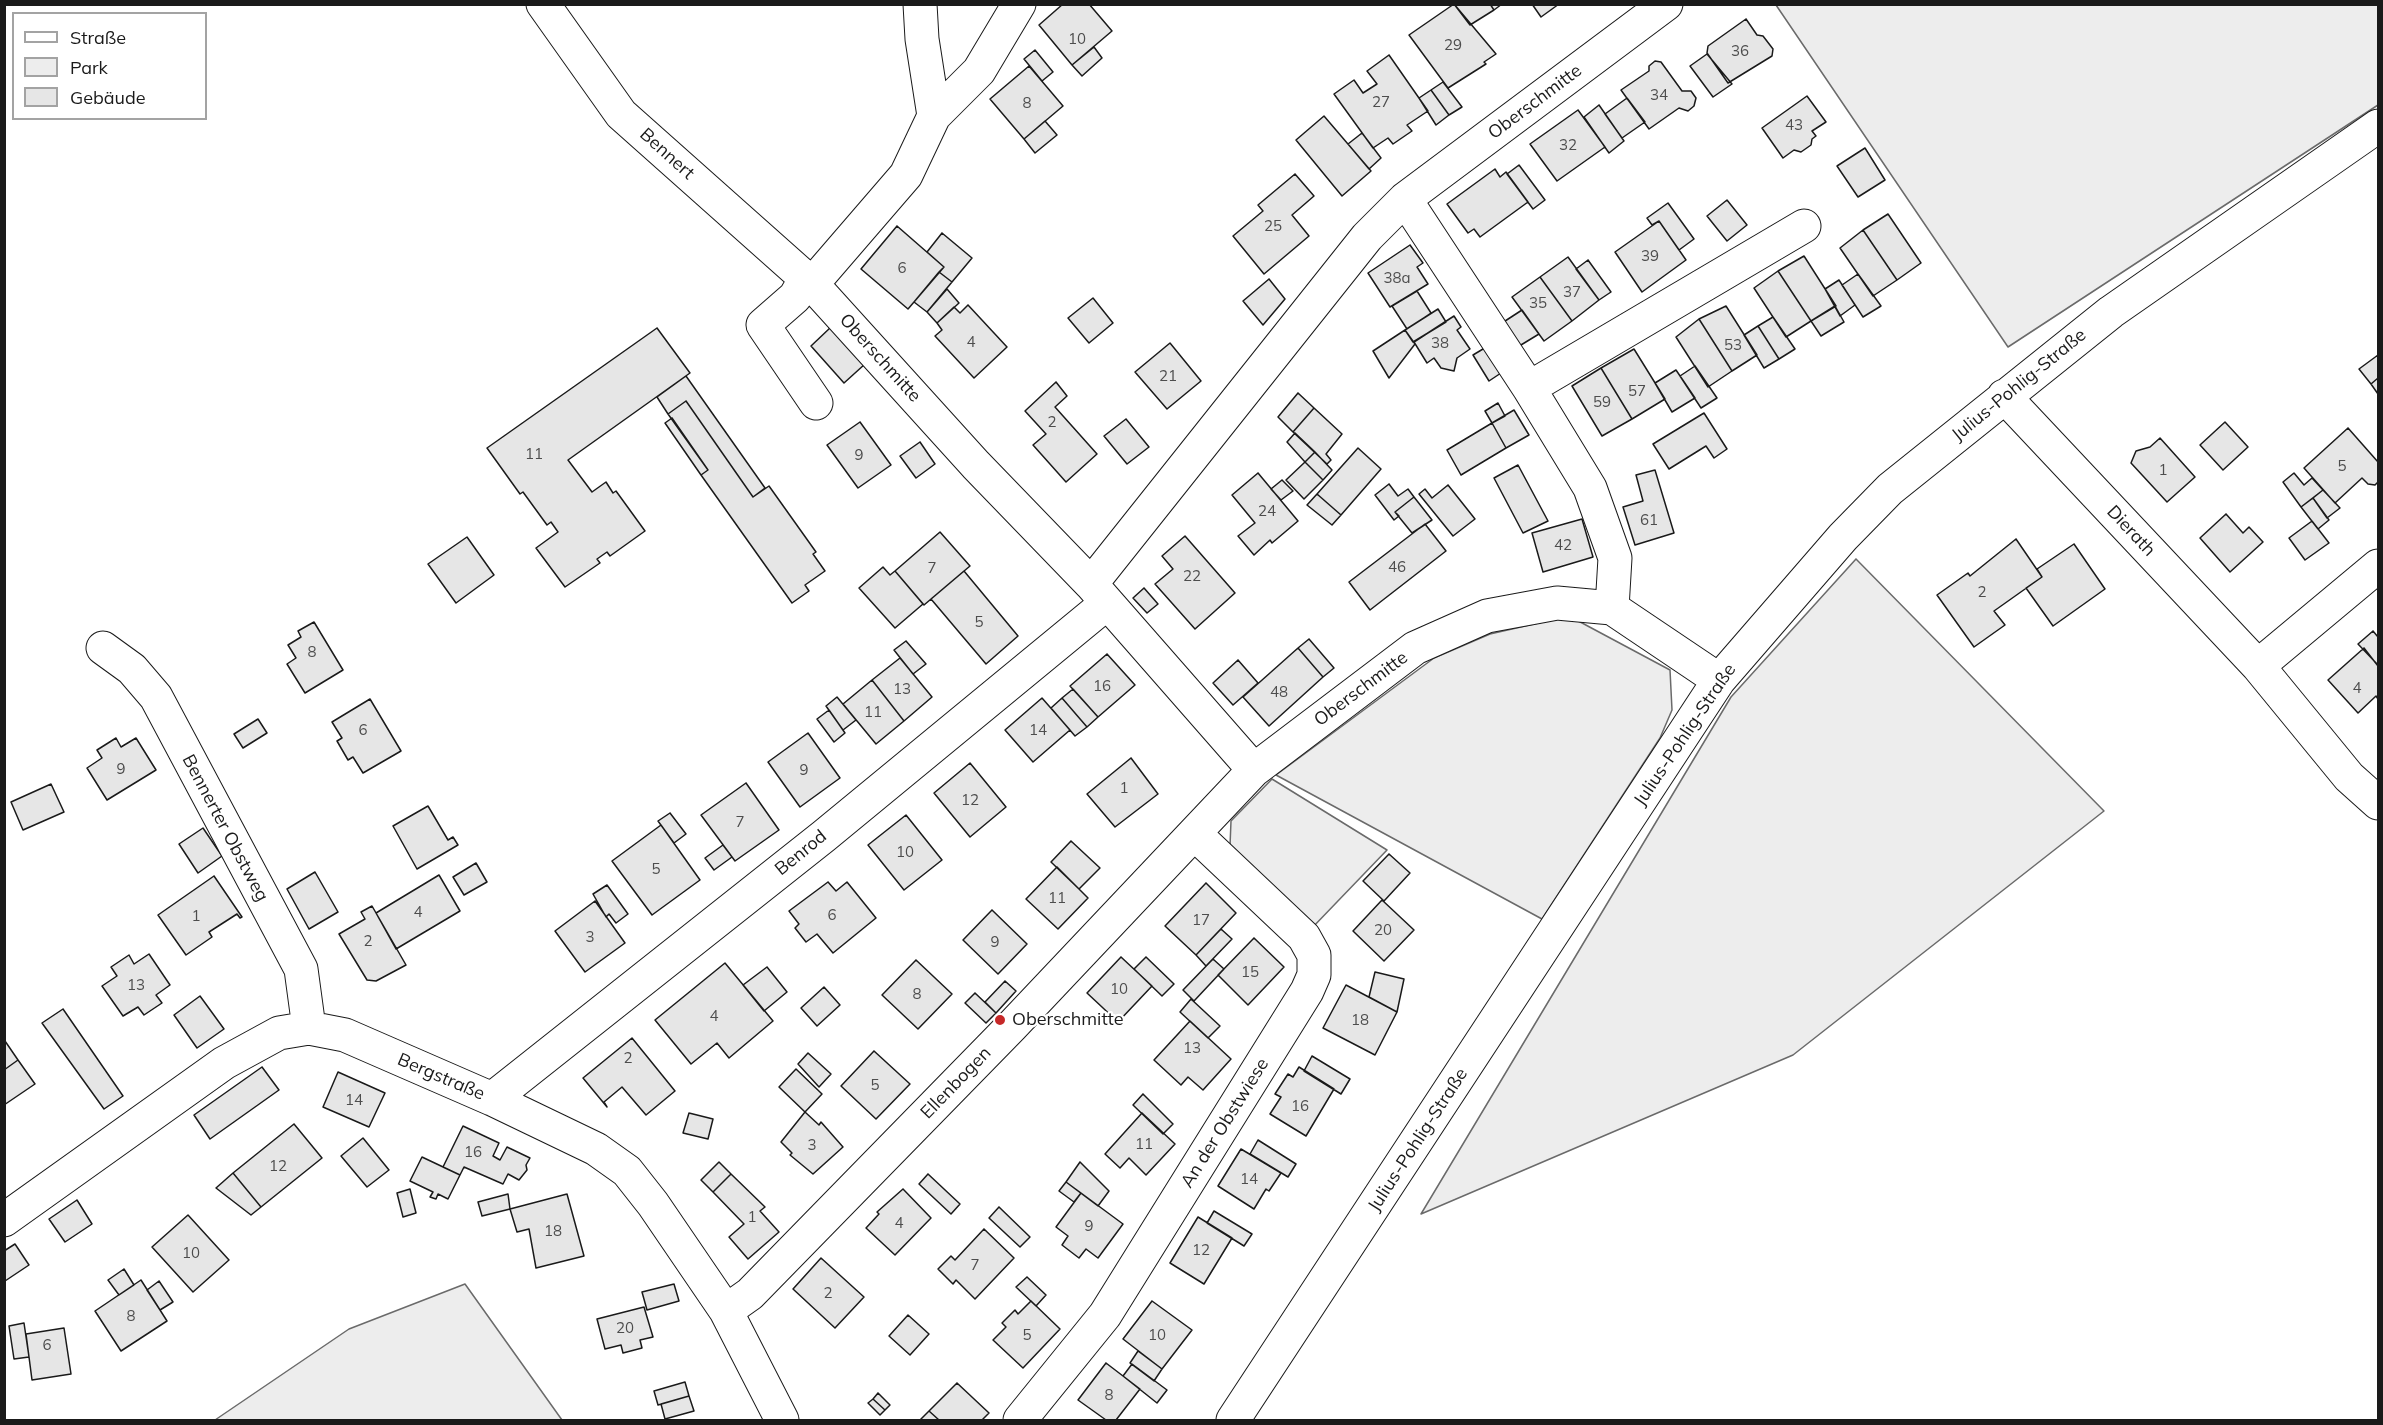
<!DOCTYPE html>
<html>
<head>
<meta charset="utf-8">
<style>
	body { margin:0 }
	#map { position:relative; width:2383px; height:1425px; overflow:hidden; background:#fff; font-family:Mulish,sans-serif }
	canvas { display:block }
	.frame { position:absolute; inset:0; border:6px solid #1a1a1a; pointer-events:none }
	.legend { position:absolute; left:12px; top:12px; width:195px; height:108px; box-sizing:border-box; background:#fff; border:2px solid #a3a3a3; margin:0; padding:8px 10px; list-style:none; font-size:18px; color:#1a1a1a }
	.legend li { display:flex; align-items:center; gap:12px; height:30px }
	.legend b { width:30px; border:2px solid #a3a3a3 }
</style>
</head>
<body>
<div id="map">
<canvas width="2383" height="1425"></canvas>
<div class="frame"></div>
<ul class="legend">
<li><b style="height:8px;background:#fff"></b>Straße</li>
<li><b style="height:16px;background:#ededed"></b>Park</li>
<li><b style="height:16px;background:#e6e6e6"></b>Gebäude</li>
</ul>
</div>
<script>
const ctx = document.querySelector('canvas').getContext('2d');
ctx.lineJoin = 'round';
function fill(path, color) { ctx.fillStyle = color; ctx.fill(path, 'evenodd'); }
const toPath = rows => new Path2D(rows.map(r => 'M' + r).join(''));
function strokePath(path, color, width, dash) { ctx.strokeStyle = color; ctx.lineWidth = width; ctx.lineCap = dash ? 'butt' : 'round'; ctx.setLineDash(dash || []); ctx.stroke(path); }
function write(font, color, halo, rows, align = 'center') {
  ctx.font = font + ' Mulish,sans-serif'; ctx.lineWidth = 4.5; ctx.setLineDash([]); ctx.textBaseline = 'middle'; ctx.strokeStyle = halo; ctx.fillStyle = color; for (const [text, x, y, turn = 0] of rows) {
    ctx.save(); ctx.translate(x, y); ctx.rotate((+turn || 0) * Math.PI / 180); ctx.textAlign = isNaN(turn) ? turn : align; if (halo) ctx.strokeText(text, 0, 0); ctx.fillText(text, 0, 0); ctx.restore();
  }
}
const green = toPath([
	[1776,5,2378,5,2378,105,2008,347,1776,5],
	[1856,559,2104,811,1793,1055,1421,1214,1731,697,1856,559],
	[1569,616,1670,670,1672,710,1660,738,1542,919,1276,775,1434,658,1490,634,1569,616],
	[1272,779,1387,850,1311,929,1230,846,1231,821,1272,779],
	[465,1284,562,1420,215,1420,349,1329,465,1284]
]);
const building = toPath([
	[1063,4,1089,4,1112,31,1072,65,1039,25,1063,4],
	[1454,4,1496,54,1484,62,1486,64,1448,88,1409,35,1454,4],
	[1454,4,1490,4,1494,10,1470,25,1454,4],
	[1490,4,1502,4,1494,10,1490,4],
	[1532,4,1559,4,1541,17,1532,4],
	[1746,19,1757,35,1763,36,1773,49,1772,56,1728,83,1707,53,1708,46,1746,19],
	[1094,47,1102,58,1082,76,1072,65,1094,47],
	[1035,50,1053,72,1042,81,1024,59,1035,50],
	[1707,54,1732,84,1713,97,1690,66,1707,54],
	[1389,55,1428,111,1407,125,1412,131,1393,144,1388,138,1373,148,1334,94,1354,80,1363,93,1377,84,1367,71,1389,55],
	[1655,61,1661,62,1682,91,1691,91,1696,98,1694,106,1688,111,1679,108,1649,129,1621,90,1649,71,1649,66,1655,61],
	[1029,66,1063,106,1024,139,990,99,1029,66],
	[1443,82,1462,107,1449,115,1431,90,1443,82],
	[1431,90,1449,115,1436,125,1419,98,1431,90],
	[1807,96,1826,122,1812,131,1816,136,1812,139,1811,145,1801,152,1794,150,1783,158,1762,128,1807,96],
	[1627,98,1645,122,1622,138,1605,114,1627,98],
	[1599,105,1624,141,1609,153,1584,117,1599,105],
	[1578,110,1605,147,1557,181,1530,144,1578,110],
	[1324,116,1371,171,1342,196,1296,140,1324,116],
	[1045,121,1057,135,1035,153,1024,139,1045,121],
	[1362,133,1381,158,1369,169,1348,144,1362,133],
	[1865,148,1885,180,1858,197,1837,166,1865,148],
	[1519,165,1545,200,1533,209,1507,174,1519,165],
	[1495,169,1500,177,1506,172,1528,202,1480,237,1474,229,1468,233,1447,204,1495,169],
	[1295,174,1314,196,1292,215,1309,236,1264,274,1233,236,1263,211,1258,205,1295,174],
	[1727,200,1747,225,1727,241,1707,216,1727,200],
	[1668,203,1694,239,1679,250,1659,221,1652,225,1647,218,1668,203],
	[1888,214,1921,263,1897,280,1863,230,1888,214],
	[1659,221,1686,260,1642,292,1615,252,1659,221],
	[897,226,944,267,908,309,861,269,897,226],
	[1863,230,1897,280,1873,296,1840,248,1863,230],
	[942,233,972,258,952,282,939,272,944,267,927,252,942,233],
	[1410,245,1423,263,1417,267,1428,284,1390,307,1368,273,1410,245],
	[1804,256,1836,306,1811,321,1778,271,1804,256],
	[1568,257,1599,300,1572,321,1540,277,1568,257],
	[1588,260,1611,292,1599,300,1576,269,1588,260],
	[1778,271,1811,321,1786,337,1754,288,1778,271],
	[939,272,952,282,927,312,914,302,939,272],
	[1858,274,1881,306,1863,317,1842,285,1858,274],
	[1540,277,1572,321,1544,341,1512,297,1540,277],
	[1269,279,1285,299,1263,325,1243,301,1269,279],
	[1839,280,1855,305,1840,316,1825,289,1839,280],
	[947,289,959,303,937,323,927,312,947,289],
	[1417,291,1431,313,1407,329,1392,306,1417,291],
	[1093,298,1113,323,1089,343,1068,318,1093,298],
	[968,305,1007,347,974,378,935,336,942,330,937,323,954,307,960,313,968,305],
	[1726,306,1757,355,1732,371,1699,319,1726,306],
	[1835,306,1844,322,1821,336,1811,321,1835,306],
	[1438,309,1446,322,1413,342,1405,330,1438,309],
	[1522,310,1539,334,1516,348,1502,323,1522,310],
	[1454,316,1461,327,1457,330,1470,349,1457,358,1454,371,1441,368,1434,358,1427,363,1414,342,1454,316],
	[1773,317,1795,349,1779,359,1758,326,1773,317],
	[1699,319,1732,371,1708,387,1676,337,1699,319],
	[1758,326,1779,359,1764,368,1744,335,1758,326],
	[831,327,865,364,844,383,811,346,831,327],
	[657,328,690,373,568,460,592,492,606,482,613,493,616,491,645,531,610,556,607,552,597,559,600,563,565,587,536,548,558,532,551,522,547,525,523,492,520,494,487,448,657,328],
	[1405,330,1415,344,1389,378,1373,351,1405,330],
	[1170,343,1201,381,1167,409,1135,372,1170,343],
	[1488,346,1504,371,1489,381,1473,355,1488,346],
	[1634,349,1665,399,1632,419,1601,368,1634,349],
	[2378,355,2378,378,2371,384,2359,369,2378,355],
	[1695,366,1717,398,1701,408,1680,376,1695,366],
	[1601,368,1632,419,1602,436,1572,386,1601,368],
	[1676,370,1695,398,1672,412,1655,383,1676,370],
	[686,376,765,488,753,497,686,401,668,414,657,397,686,376],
	[2378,378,2378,394,2371,384,2378,378],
	[1056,382,1067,396,1055,407,1097,454,1066,482,1033,445,1046,434,1025,411,1056,382],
	[1298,393,1314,408,1293,432,1278,417,1298,393],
	[686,401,753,497,769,486,816,552,813,554,825,571,805,585,809,591,792,603,701,475,708,470,668,414,686,401],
	[1498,403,1505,416,1492,423,1485,411,1498,403],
	[1314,408,1342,434,1326,454,1331,460,1327,464,1293,432,1314,408],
	[1514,410,1529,435,1506,448,1492,423,1514,410],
	[1704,413,1727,449,1714,458,1706,446,1669,469,1653,444,1704,413],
	[672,418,708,470,701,475,665,423,672,418],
	[1126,419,1149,447,1127,464,1104,436,1126,419],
	[860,422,891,465,858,488,827,445,860,422],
	[2225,422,2248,447,2223,470,2200,445,2225,422],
	[1492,423,1506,448,1461,475,1447,450,1492,423],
	[2348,428,2378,462,2378,482,2375,485,2368,484,2362,478,2335,503,2304,468,2348,428],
	[1295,433,1315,452,1305,462,1287,442,1295,433],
	[2160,438,2195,477,2167,502,2131,463,2136,451,2150,447,2160,438],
	[920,442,935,464,916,478,900,456,920,442],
	[1358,448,1381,469,1341,515,1317,494,1358,448],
	[1315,452,1332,470,1323,480,1305,462,1315,452],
	[1305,462,1323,480,1304,499,1286,480,1305,462],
	[1518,465,1548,521,1523,533,1494,478,1518,465],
	[1655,470,1674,533,1635,545,1623,507,1643,501,1636,475,1655,470],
	[1258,473,1298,521,1272,543,1270,540,1254,555,1238,536,1255,523,1232,495,1258,473],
	[2294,473,2304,485,2312,478,2323,490,2301,507,2283,482,2294,473],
	[1282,480,1293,491,1281,500,1271,489,1282,480],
	[1389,484,1398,496,1408,489,1414,497,1395,512,1399,516,1394,520,1375,495,1389,484],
	[1448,485,1475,519,1453,536,1419,494,1425,489,1432,498,1448,485],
	[2323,490,2340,508,2327,518,2313,498,2323,490],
	[1317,494,1341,515,1332,525,1307,505,1317,494],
	[1414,497,1432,520,1412,533,1395,512,1414,497],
	[2313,498,2329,520,2318,529,2301,507,2313,498],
	[2226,514,2243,533,2249,527,2263,542,2230,572,2200,538,2226,514],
	[1582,519,1593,557,1543,572,1532,533,1582,519],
	[2312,521,2329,543,2305,560,2289,538,2312,521],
	[1425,524,1446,551,1370,610,1349,582,1425,524],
	[940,532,970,566,924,605,895,571,940,532],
	[1185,536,1235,593,1195,629,1155,584,1173,569,1162,556,1185,536],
	[467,537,494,575,456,603,428,564,467,537],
	[2016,539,2042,577,1994,611,2005,625,1974,647,1937,595,1968,573,1970,576,2016,539],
	[2074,544,2105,589,2053,626,2026,588,2042,577,2037,569,2074,544],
	[883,567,890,575,895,571,923,604,895,628,859,588,883,567],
	[964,571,1018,636,986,664,931,599,964,571],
	[1144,588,1158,604,1147,613,1133,598,1144,588],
	[314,622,343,670,305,693,287,664,296,658,288,645,301,637,298,631,314,622],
	[2373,631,2378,637,2378,665,2358,644,2373,631],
	[1309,639,1334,668,1323,677,1298,648,1309,639],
	[906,641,926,664,913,674,894,650,906,641],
	[1298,648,1323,677,1269,726,1243,697,1298,648],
	[2364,648,2378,666,2378,699,2376,696,2358,713,2328,680,2364,648],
	[1107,654,1135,685,1098,717,1070,686,1107,654],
	[900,658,932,697,904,721,872,680,900,658],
	[1238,660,1258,683,1233,705,1213,683,1238,660],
	[872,680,904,721,876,744,843,704,872,680],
	[1073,689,1098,717,1087,727,1062,698,1073,689],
	[837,697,856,720,843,730,826,706,837,697],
	[1042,698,1070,730,1033,762,1005,730,1042,698],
	[1062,698,1087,727,1075,736,1051,708,1062,698],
	[370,699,401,751,363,773,353,757,348,760,337,741,342,738,332,722,370,699],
	[829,710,845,733,834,742,817,719,829,710],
	[258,719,267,733,243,748,234,734,258,719],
	[808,733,840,778,800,807,768,762,808,733],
	[116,738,121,747,136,738,156,770,107,800,87,768,102,758,97,750,116,738],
	[1131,758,1158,794,1115,827,1087,794,1131,758],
	[970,763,1006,807,970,837,934,793,970,763],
	[746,783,779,830,735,861,701,815,746,783],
	[51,784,64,812,23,830,11,802,51,784],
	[428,806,448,840,453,837,458,845,417,869,393,826,428,806],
	[670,813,686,834,674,843,658,821,670,813],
	[906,815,942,860,904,890,868,845,906,815],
	[661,825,700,880,652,915,612,861,661,825],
	[203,828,222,856,198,873,179,844,203,828],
	[1071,841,1100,868,1079,889,1051,862,1071,841],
	[723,845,732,857,714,870,705,858,723,845],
	[1389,854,1410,873,1384,901,1363,881,1389,854],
	[476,863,487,882,464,895,453,877,476,863],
	[1057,867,1088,898,1058,929,1026,899,1057,867],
	[315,872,338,912,309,929,287,889,315,872],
	[439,875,460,911,396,949,376,913,439,875],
	[214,876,242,917,240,918,237,914,209,932,212,937,186,955,158,915,214,876],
	[828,882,836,891,847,882,876,918,833,953,817,934,806,942,795,928,799,924,789,911,828,882],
	[1206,883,1236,913,1196,955,1165,926,1206,883],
	[607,885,628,914,616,923,609,914,606,917,593,894,607,885],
	[1382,900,1414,930,1384,961,1353,931,1382,900],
	[595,901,625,943,585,972,555,931,595,901],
	[372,906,406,965,376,981,367,980,339,934,365,919,361,912,372,906],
	[992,910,1027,944,998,974,963,940,992,910],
	[1221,929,1232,939,1206,966,1196,955,1221,929],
	[1254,938,1284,967,1248,1005,1218,975,1254,938],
	[149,954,170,985,156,995,162,1003,144,1015,138,1007,123,1016,102,986,117,976,111,967,129,955,134,964,149,954],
	[1121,957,1152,986,1118,1022,1087,993,1121,957],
	[1146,957,1174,984,1162,996,1134,969,1146,957],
	[1213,959,1224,969,1194,1001,1183,990,1213,959],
	[916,960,952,994,918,1029,882,995,916,960],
	[725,963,773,1021,729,1058,717,1043,691,1064,655,1020,725,963],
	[767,967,787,992,764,1011,743,985,767,967],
	[1375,972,1404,979,1397,1012,1369,997,1375,972],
	[1005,981,1016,991,996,1013,985,1002,1005,981],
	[1346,985,1397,1012,1375,1055,1323,1028,1346,985],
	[824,987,840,1005,817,1026,801,1008,824,987],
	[975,993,996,1013,986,1023,965,1003,975,993],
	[200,996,224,1029,197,1048,174,1015,200,996],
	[1191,999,1220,1026,1208,1038,1180,1012,1191,999],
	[63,1009,123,1096,104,1109,42,1023,63,1009],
	[1190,1021,1231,1059,1203,1090,1188,1077,1181,1085,1154,1060,1190,1021],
	[632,1038,675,1091,646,1115,622,1087,604,1102,607,1107,583,1078,632,1038],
	[5,1041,18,1060,4,1070,4,1041,5,1041],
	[874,1051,910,1084,876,1119,841,1086,874,1051],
	[808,1053,831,1074,819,1087,798,1064,808,1053],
	[1312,1056,1350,1079,1341,1094,1304,1071,1312,1056],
	[18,1060,35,1084,4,1105,4,1070,18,1060],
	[262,1067,279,1090,210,1139,194,1115,262,1067],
	[1299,1067,1334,1089,1306,1136,1270,1114,1281,1097,1275,1094,1288,1074,1293,1077,1299,1067],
	[796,1069,822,1094,805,1112,779,1087,796,1069],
	[338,1072,385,1093,369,1127,323,1107,338,1072],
	[1143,1094,1173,1124,1163,1134,1133,1105,1143,1094],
	[805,1112,819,1125,821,1122,843,1147,813,1174,790,1155,792,1153,781,1142,805,1112],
	[689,1113,713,1119,708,1139,683,1133,689,1113],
	[1142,1113,1175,1144,1146,1175,1129,1158,1120,1168,1105,1154,1142,1113],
	[294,1124,322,1158,261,1207,233,1173,294,1124],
	[463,1126,499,1143,493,1156,500,1160,507,1147,530,1158,526,1165,527,1170,519,1180,508,1174,503,1184,464,1167,460,1175,443,1167,463,1126],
	[363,1138,389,1170,367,1187,341,1156,363,1138],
	[1258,1140,1296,1164,1288,1177,1250,1154,1258,1140],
	[1241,1149,1281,1173,1269,1191,1266,1189,1254,1209,1218,1186,1241,1149],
	[422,1157,460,1175,448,1199,438,1194,436,1199,430,1197,433,1192,410,1181,422,1157],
	[719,1162,731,1174,713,1192,701,1180,719,1162],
	[1080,1162,1109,1191,1098,1206,1066,1182,1080,1162],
	[233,1173,261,1207,251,1215,216,1188,233,1173],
	[731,1174,765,1207,760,1211,779,1232,748,1259,729,1237,744,1224,713,1192,731,1174],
	[928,1174,960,1204,951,1214,919,1184,928,1174],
	[1066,1182,1081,1193,1074,1202,1059,1191,1066,1182],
	[410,1189,416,1213,403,1217,397,1193,410,1189],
	[903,1189,931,1218,895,1255,866,1228,879,1214,877,1212,903,1189],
	[1081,1193,1123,1224,1098,1258,1086,1249,1079,1258,1062,1245,1068,1236,1056,1227,1081,1193],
	[508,1194,510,1209,482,1216,478,1202,508,1194],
	[567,1194,584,1256,536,1268,529,1229,517,1232,510,1209,567,1194],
	[77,1200,92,1224,65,1242,49,1219,77,1200],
	[999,1207,1030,1237,1020,1247,989,1218,999,1207],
	[1214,1211,1252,1234,1244,1246,1207,1223,1214,1211],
	[188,1215,229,1260,193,1292,152,1247,188,1215],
	[1198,1217,1232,1238,1204,1284,1170,1263,1198,1217],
	[984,1229,1014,1258,975,1299,956,1280,953,1284,938,1269,951,1256,955,1260,984,1229],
	[15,1244,29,1265,5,1281,4,1251,15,1244],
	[821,1258,864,1297,835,1328,793,1289,821,1258],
	[124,1269,134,1285,119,1295,108,1280,124,1269],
	[1027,1277,1046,1295,1036,1306,1016,1287,1027,1277],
	[141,1280,167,1321,121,1351,95,1311,141,1280],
	[159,1281,173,1302,160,1310,147,1290,159,1281],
	[674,1284,679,1301,647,1310,642,1292,674,1284],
	[1031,1301,1060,1329,1023,1368,993,1340,1006,1327,1002,1323,1015,1310,1018,1314,1031,1301],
	[1152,1301,1192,1330,1162,1369,1123,1339,1152,1301],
	[644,1307,653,1337,640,1340,642,1348,623,1353,621,1345,605,1349,597,1319,644,1307],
	[908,1315,929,1334,910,1355,889,1336,908,1315],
	[24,1323,29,1357,14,1359,9,1326,24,1323],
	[64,1328,71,1374,32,1380,26,1334,64,1328],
	[1138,1351,1162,1369,1154,1381,1130,1363,1138,1351],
	[1106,1363,1140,1389,1116,1420,1106,1420,1078,1400,1106,1363],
	[1132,1364,1167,1390,1157,1403,1123,1376,1132,1364],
	[685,1382,689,1396,658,1405,654,1391,685,1382],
	[957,1383,989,1413,982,1420,939,1420,929,1411,957,1383],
	[878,1393,890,1405,885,1410,873,1399,878,1393],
	[689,1396,694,1411,665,1419,661,1404,689,1396],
	[873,1399,885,1410,880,1415,868,1403,873,1399],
	[929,1411,939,1420,920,1420,929,1411]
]);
const minor = toPath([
	[543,4,621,114,812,284,976,465,1091,584,1254,770],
	[920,4,922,39,934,116],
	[1405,199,1529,388,1804,226],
	[806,278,795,297,763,325,816,403],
	[812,284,906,175,934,116,979,71,1019,4],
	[1529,388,1590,488,1615,558,1612,608],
	[2004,396,2258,666,2349,777,2378,803],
	[1091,584,1367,237,1405,199,1666,4],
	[103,648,132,669,156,697,301,969,309,1028],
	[2258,666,2378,566],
	[492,1099,824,836,1107,603],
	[4,1220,224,1063,279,1033,309,1028,345,1035,492,1099,596,1149,627,1171,653,1204,726,1311,782,1420],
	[726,1311,750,1294,1012,1026,1254,770,1415,648,1487,616,1557,603,1612,608,1719,680],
	[1020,1420,1105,1315,1307,991,1314,975,1314,955,1304,937,1195,834],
	[1233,1420,1719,680,1843,537,1890,489,2111,312,2378,126]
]);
const markers = [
	[1000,1020,6,"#c62828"]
];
const numberNames = [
	["10",1077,39],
	["29",1453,45],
	["36",1740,51],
	["34",1659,95],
	["27",1381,102],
	["8",1027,103],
	["43",1794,125],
	["32",1568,145],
	["25",1273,226],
	["39",1650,256],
	["6",902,268],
	["38a",1397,278],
	["37",1572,292],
	["35",1538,303],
	["4",971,342],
	["38",1440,343],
	["53",1733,345],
	["21",1168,376],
	["57",1637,391],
	["59",1602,402],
	["2",1052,422],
	["11",534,454],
	["9",859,455],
	["5",2342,466],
	["1",2163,470],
	["24",1267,511],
	["61",1649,520],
	["42",1563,545],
	["46",1397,567],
	["7",932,568],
	["22",1192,576],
	["2",1982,592],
	["5",979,622],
	["8",312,652],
	["16",1102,686],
	["4",2357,688],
	["13",902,689],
	["48",1279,692],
	["11",873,712],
	["6",363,730],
	["14",1038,730],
	["9",121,769],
	["9",804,770],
	["1",1124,788],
	["12",970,800],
	["7",740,822],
	["10",905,852],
	["5",656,869],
	["11",1057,898],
	["4",418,912],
	["6",832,915],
	["1",196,916],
	["17",1201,920],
	["20",1383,930],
	["3",590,937],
	["2",368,941],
	["9",995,942],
	["15",1250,972],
	["13",136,985],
	["10",1119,989],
	["8",917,994],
	["4",714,1016],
	["18",1360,1020],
	["13",1192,1048],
	["2",628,1058],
	["5",875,1085],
	["14",354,1100],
	["16",1300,1106],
	["11",1144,1144],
	["3",812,1145],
	["16",473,1152],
	["12",278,1166],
	["14",1249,1179],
	["1",752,1217],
	["4",899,1223],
	["9",1089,1226],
	["18",553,1231],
	["12",1201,1250],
	["10",191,1253],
	["7",975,1265],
	["2",828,1293],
	["8",131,1316],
	["20",625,1328],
	["5",1027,1335],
	["10",1157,1335],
	["6",47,1345],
	["8",1109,1395]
];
const streetNames = [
	["Oberschmitte",1535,102,-37],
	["Bennert",667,154,42],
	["Oberschmitte",880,358,48],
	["Julius-Pohlig-Straße",2019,385,-39],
	["Dierath",2131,531,47],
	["Oberschmitte",1361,689,-37],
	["Julius-Pohlig-Straße",1685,735,-56],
	["Bennerter Obstweg",225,828,62],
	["Benrod",801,853,-39],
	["Bergstraße",441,1077,23],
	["Ellenbogen",956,1083,-46],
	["An der Obstwiese",1225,1123,-58],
	["Julius-Pohlig-Straße",1418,1140,-57]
];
const poiNames = [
	["Oberschmitte",1012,1020]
];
fill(green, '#ededed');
strokePath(green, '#6a6a6a', 1.5);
fill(building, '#e6e6e6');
strokePath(building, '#1a1a1a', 1.5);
strokePath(minor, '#1a1a1a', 35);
strokePath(minor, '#fff', 33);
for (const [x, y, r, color] of markers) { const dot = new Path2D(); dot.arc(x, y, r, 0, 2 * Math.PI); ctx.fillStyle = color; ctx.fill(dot); strokePath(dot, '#fff', 2); }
write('15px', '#4d4d4d', null, numberNames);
write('18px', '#1a1a1a', '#fff', streetNames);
write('18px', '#1a1a1a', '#fff', poiNames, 'left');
</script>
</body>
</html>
